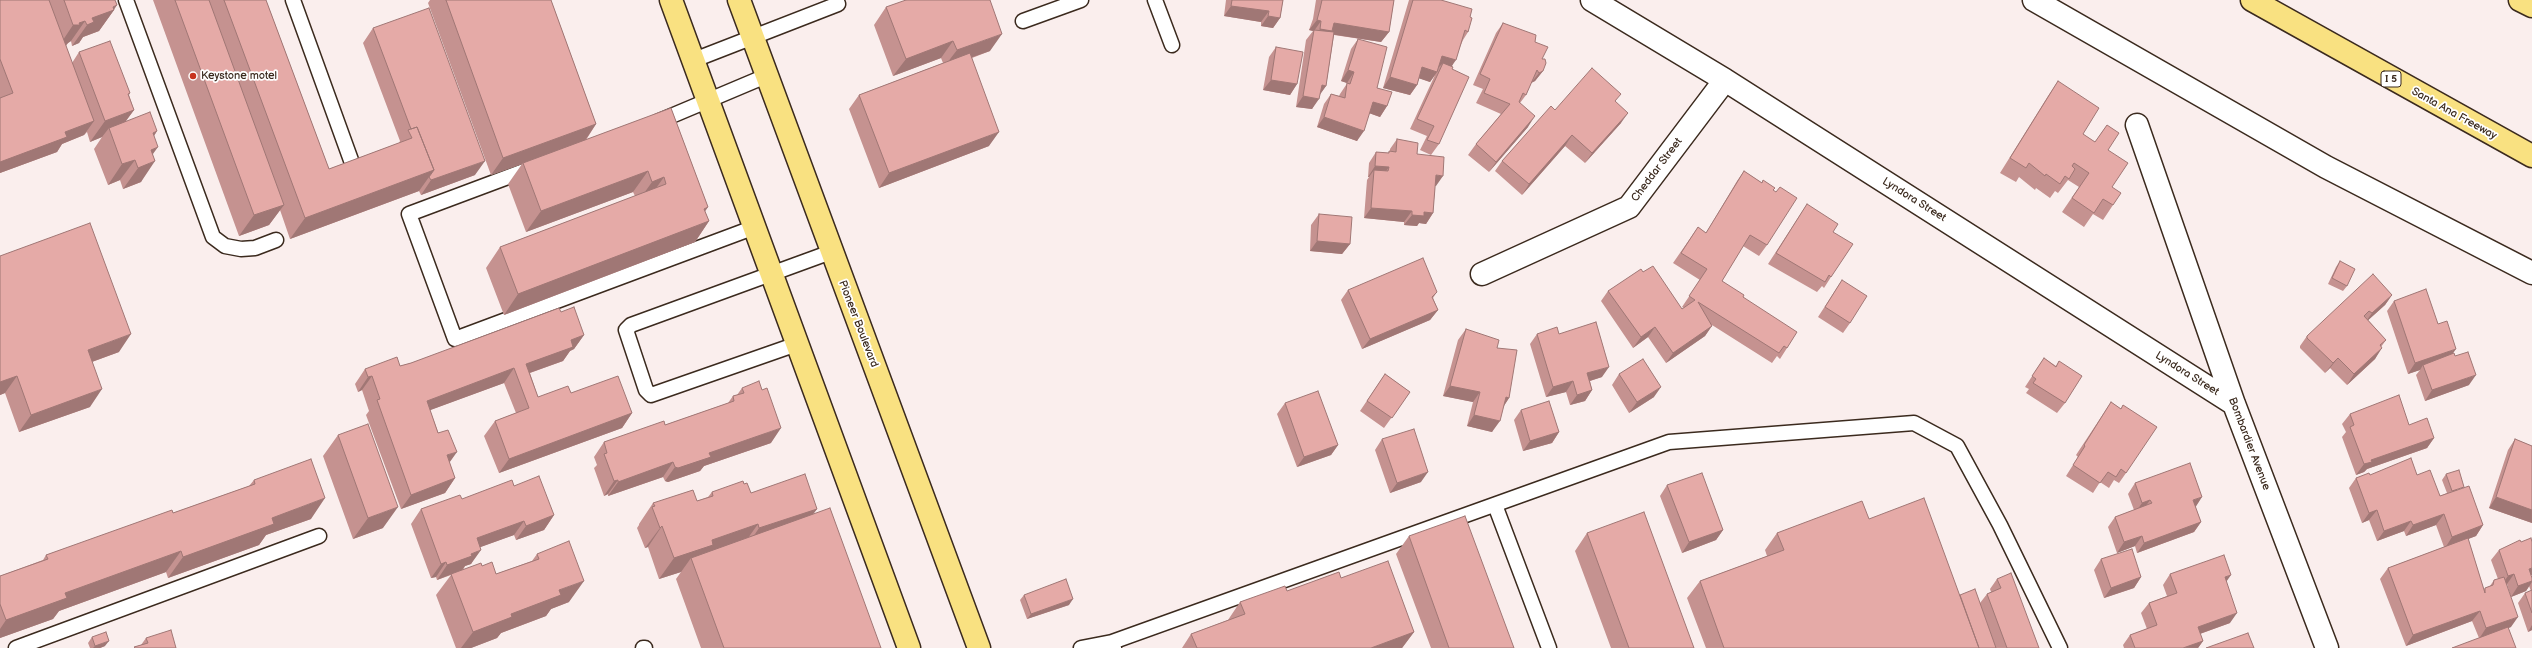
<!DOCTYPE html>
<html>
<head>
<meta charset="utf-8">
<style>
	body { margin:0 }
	canvas { display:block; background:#faeeed }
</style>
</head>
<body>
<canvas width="2532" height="648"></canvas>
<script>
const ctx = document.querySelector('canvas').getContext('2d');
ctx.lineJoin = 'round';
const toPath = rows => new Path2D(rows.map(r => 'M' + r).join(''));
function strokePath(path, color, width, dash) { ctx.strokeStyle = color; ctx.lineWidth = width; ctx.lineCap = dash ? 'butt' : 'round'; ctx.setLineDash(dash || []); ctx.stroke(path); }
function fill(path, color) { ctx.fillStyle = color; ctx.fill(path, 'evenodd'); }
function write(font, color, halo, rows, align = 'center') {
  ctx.font = font + ' "Balsamiq Sans",sans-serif'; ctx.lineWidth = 3.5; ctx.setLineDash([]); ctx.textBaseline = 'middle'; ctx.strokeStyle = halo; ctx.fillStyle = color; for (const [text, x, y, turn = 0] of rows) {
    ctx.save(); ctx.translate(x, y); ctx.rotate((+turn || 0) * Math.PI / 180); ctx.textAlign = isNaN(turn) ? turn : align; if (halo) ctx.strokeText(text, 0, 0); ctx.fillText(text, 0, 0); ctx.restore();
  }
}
const service = toPath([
	[126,0,213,237,225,246,241,249,255,248,276,240],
	[293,0,352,163],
	[1155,0,1172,45],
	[1023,21,1081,0],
	[694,60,838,4,836,0],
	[657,122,766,76],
	[532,168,409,214,455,339,755,227],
	[797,344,651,395,646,390,626,330,631,325,831,252],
	[1495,505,1549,648],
	[1112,642,1669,442,1914,423,1957,446,2000,525,2060,648],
	[16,648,319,536],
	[643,648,645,648],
	[1081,648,1112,642,1114,648]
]);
const minor = toPath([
	[1592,0,1725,80,2234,404],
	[2137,125,2234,404,2327,648],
	[1482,274,1629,207,1725,80]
]);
const secondary = toPath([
	[2034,0,2326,167,2532,273]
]);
const primary = toPath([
	[671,0,909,648],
	[739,0,979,648]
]);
const motorway = toPath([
	[2252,0,2532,156],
	[2520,0,2532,6]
]);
const wall = toPath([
	[0,0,115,0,117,5,114,9,114,10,99,31,83,37,79,43,72,46,71,41,68,43,66,46,72,63,79,52,130,93,129,95,134,110,126,121,157,131,154,136,153,155,141,182,123,189,120,180,108,185,94,149,102,137,90,142,87,132,84,135,62,144,57,152,0,173],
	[153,0,266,0,329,169,399,143,400,141,363,43,373,28,475,175,421,195,419,191,290,239,280,210,269,225,239,236],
	[430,0,551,0,596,124,586,140,671,108,708,207,705,211,709,221,695,242,504,315,486,268,500,247,635,196,633,192,526,232,508,184,522,164,491,175,428,3],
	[1226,0,1283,0,1280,18,1273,28,1261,26,1261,22,1224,16],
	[1316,0,1394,0,1389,32,1381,42,1334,35,1326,86,1320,94,1312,109,1296,107,1306,40,1313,31,1309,30,1313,19],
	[1409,0,1441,0,1470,17,1468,32,1463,40,1452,66,1439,144,1431,155,1420,150,1427,136,1410,129,1435,75,1430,82,1419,78,1417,85,1410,95,1383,88],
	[886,7,990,51,972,58,989,146,879,188,849,109,859,95,943,63,941,58,893,76,874,25],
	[1503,23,1535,42,1542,59,1543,71,1535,81,1531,83,1526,95,1520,103,1528,127,1489,172,1468,155,1476,144,1501,114,1476,103,1483,89,1473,85,1496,33],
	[1358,39,1377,88,1387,106,1380,117,1369,113,1357,141,1317,127,1324,104,1331,94,1339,96,1340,94,1346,85,1347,83,1341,81,1351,49],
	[1276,47,1297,84,1290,95,1263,90,1269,57],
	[2058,81,2083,134,2095,142,2107,125,2108,150,2112,187,2113,205,2103,220,2093,214,2084,227,2062,212,2079,187,2068,180,2058,193,2055,191,2050,198,2036,188,2035,190,2019,177,2016,182,2000,173,2048,96],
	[1616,102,1621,123,1585,163,1565,146,1522,195,1495,171,1502,161,1555,110],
	[1397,139,1417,154,1436,186,1435,186,1433,213,1426,224,1419,223,1417,226,1404,225,1404,222,1364,218,1367,180,1369,177,1368,177,1369,163,1376,152,1388,153,1390,151,1390,149],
	[1744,171,1773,190,1767,245,1759,256,1743,246,1722,281,1743,297,1787,348,1780,359,1777,356,1772,363,1712,325,1705,336,1666,363,1648,337,1633,348,1601,301,1608,291,1643,272,1682,309,1684,308,1682,307,1700,280,1673,263,1698,227,1706,233,1737,181],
	[1807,204,1833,232,1831,277,1824,288,1822,286,1817,292,1768,264],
	[1319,214,1350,244,1342,254,1310,251,1311,225],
	[0,256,119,352,92,362,90,407,19,432,5,393,0,395],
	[2340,261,2347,286,2343,291,2328,284,2336,267],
	[1842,280,1850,323,1843,333,1818,317],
	[1348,290,1437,292,1433,298,1438,310,1430,320,1362,349,1341,300],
	[2392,295,2385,305,2368,320,2386,340,2381,347,2375,359,2347,385,2330,368,2325,373,2300,348,2300,346,2307,336],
	[2394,301,2438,324,2452,354,2455,356,2469,385,2425,401,2416,375,2420,370,2408,374,2387,311],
	[561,312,584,335,574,349,570,351,563,361,530,373,538,397,571,393,632,413,622,428,499,473,484,436,495,421,516,413,504,383,430,410,455,478,445,493,401,509,366,415,369,411,362,390,358,392,355,384,365,369,400,366,411,363],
	[1466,329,1497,348,1509,398,1503,407,1492,432,1467,426,1473,402,1443,396,1458,340],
	[1537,334,1559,334,1602,377,1590,381,1592,390,1585,401,1570,405,1566,392,1546,397,1530,344],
	[2044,358,2056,366,2059,361,2065,403,2057,413,2026,393,2029,389,2025,387],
	[1385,374,1410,392,1384,428,1360,411],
	[1619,374,1654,397,1629,413,1612,385],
	[742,388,771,443,704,466,700,471,668,482,665,481,663,477,608,496,608,494,604,496,594,468,597,465,594,457,604,442,665,425,728,403,733,396,737,395],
	[2111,402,2121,409,2123,405,2126,473,2119,483,2114,480,2109,488,2100,482,2093,493,2066,476,2078,457,2076,455],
	[1285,403,1338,445,1331,455,1297,467,1277,414],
	[1521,410,1559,432,1552,443,1523,451,1514,420],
	[2350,414,2409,425,2434,438,2427,448,2367,469,2364,472,2356,475,2342,437,2346,432,2342,424],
	[338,435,383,528,353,539,323,456],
	[1382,439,1421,482,1390,493,1375,450],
	[2515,439,2532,446,2532,523,2489,508,2508,450],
	[2446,474,2483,525,2476,536,2468,539,2484,590,2485,588,2490,586,2494,580,2498,579,2491,560,2499,550,2531,576,2532,578,2532,630,2528,632,2518,603,2525,593,2531,591,2529,586,2526,591,2511,597,2507,584,2506,585,2511,627,2479,638,2472,621,2406,646,2380,579,2388,568,2444,547,2436,525,2406,536,2404,531,2377,541,2369,520,2362,523,2349,488,2356,478,2370,475,2417,475,2440,496,2447,493,2442,480],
	[254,480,311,519,266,535,259,545,168,578,166,572,59,611,53,619,0,638,0,576,43,560,46,555,173,513,249,486],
	[2135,483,2195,506,2201,522,2194,532,2137,553,2135,546,2117,553,2108,527,2115,517,2134,510,2128,494],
	[744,484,751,493,817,509,813,514,881,648,701,648,676,579,681,572,659,579,648,547,645,548,637,528,639,525,639,524,653,503,697,501,708,497,712,492],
	[1667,485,1723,530,1716,540,1682,553,1660,496],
	[462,499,554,515,544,530,516,540,514,535,480,547,471,564,465,566,463,570,482,566,496,574,532,561,537,554,569,602,551,609,546,616,501,633,497,638,471,648,456,648,436,595,451,575,437,580,436,577,431,578,411,524,421,509],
	[1869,519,1960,595,1980,603,1987,594,1991,592,1990,589,1997,579,2039,648,1706,648,1687,598,1700,581,1767,556,1765,550,1777,533],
	[1587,533,1694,648,1611,648,1575,551],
	[1409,536,1514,648,1431,648,1396,554],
	[2101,559,2141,577,2134,588,2104,598,2094,570],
	[2170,574,2226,582,2230,623,2200,634,2203,641,2198,648,2124,648,2123,645,2130,635,2147,629,2141,613,2149,603,2167,596,2163,585],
	[1341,578,1414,632,1402,648,1182,648,1191,634,1228,620,1240,602,1287,591],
	[1024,595,1069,605,1027,619,1020,600],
	[92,637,105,646,100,648,90,648,88,643],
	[146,638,176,648,134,648,134,647,141,645]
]);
const shadedWall = toPath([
	[117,5,113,11,114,10,99,31,83,37,79,43,72,46,92,18,113,7],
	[1231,6,1269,11,1261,22,1224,16],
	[1268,16,1280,18,1273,28,1261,26],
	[1317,20,1321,21,1314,31,1314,30,1313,31,1309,30],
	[85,21,71,41,68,43,65,46,59,46,73,25],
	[1334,23,1389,32,1381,42,1330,34,1312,39,1320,29],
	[1002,34,990,51,944,67,957,50],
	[953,41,941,58,893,76,906,59],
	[1442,56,1456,60,1449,70,1443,63,1439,67,1434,66],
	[1422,67,1437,72,1430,82,1415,77],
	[1348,70,1354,72,1347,83,1341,81],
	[1543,71,1535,81,1531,83,1539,73],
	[1390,77,1417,85,1410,95,1383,88],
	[1271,80,1297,84,1290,95,1263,90],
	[1322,85,1326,86,1319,96],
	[1303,96,1319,99,1312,109,1296,107],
	[1373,102,1387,106,1380,117,1366,112],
	[134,110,119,130,109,128,102,137,90,142,105,121],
	[1628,113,1621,123,1585,163,1592,153],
	[1535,116,1528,127,1489,172,1496,162],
	[1324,117,1364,131,1357,141,1317,127],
	[94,121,84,135,62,144,57,152,0,173,0,162,65,132],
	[596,124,584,142,523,163,522,164,491,175,503,158],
	[157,131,143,152,153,133],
	[999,132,989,146,879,188,889,173],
	[1572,135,1565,146,1522,195,1529,184],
	[158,147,145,165,155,161,141,182,123,189,151,150],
	[135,160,120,180,108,185,122,164],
	[485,161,475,175,421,195,431,180],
	[1375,166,1389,167,1381,178,1374,170,1369,177,1368,177],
	[434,170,419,191,290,239,305,218],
	[648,171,633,192,526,232,541,211],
	[1436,175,1443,176,1436,186,1429,186],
	[664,177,649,198,637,203,652,182],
	[284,205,269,225,239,236,254,215],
	[708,207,694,227,709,221,695,242,504,315,518,294],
	[1371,208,1412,211,1404,222,1364,218],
	[1424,212,1433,213,1426,224,1419,223,1417,226,1404,225,1412,215],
	[1317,241,1350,244,1342,254,1310,251],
	[2392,295,2385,305,2364,324,2372,313],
	[1438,310,1430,320,1362,349,1370,339],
	[1712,326,1705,336,1666,363,1673,353],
	[1655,327,1648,337,1633,348,1641,337],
	[131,334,119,352,75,368,88,350],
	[584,335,574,349,570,351,563,361,518,377,526,364,571,340],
	[2382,348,2375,359,2347,385,2354,374],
	[2456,349,2449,359,2423,365,2420,370,2408,374,2415,363],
	[2338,358,2330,368,2325,373,2333,363],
	[1609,367,1602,377,1580,384,1587,373],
	[514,368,504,383,417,415,427,401],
	[2476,375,2469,385,2425,401,2432,390],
	[17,376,5,393,0,395,0,382],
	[372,376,362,390,358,392,368,377],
	[1573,381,1566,392,1546,397,1553,387],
	[1450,386,1480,392,1473,402,1443,396],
	[1661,387,1654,397,1629,413,1637,402],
	[102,389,90,407,19,432,31,415],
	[1592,390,1585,401,1570,405,1577,395],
	[1506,397,1509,398,1502,409],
	[632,413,622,428,499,473,509,459],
	[1474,415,1500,421,1492,432,1467,426],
	[781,428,771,443,704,466,700,471,668,482,665,481,675,467,709,453],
	[1559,432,1552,443,1523,451,1530,441],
	[2434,438,2427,448,2367,469,2364,472,2356,475,2364,464,2371,460],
	[1338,445,1331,455,1297,467,1304,457],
	[457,452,447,466,447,455],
	[673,462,663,477,608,496,618,482],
	[1428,472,1421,482,1390,493,1397,483],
	[455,478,445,493,401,509,411,495],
	[618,480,608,494,604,496,614,481],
	[2202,497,2195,508,2193,500],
	[2496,497,2532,510,2532,523,2489,508],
	[325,498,311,519,266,535,259,545,168,578,183,557,272,518],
	[2150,500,2143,510,2135,513,2142,503],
	[398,507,383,528,353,539,368,518],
	[817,509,802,529,745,549,759,528],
	[2377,510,2369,520,2362,523,2369,513],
	[2444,514,2436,525,2406,536,2413,525],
	[554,515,544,530,516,540,526,526],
	[524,521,514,535,467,552,477,538],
	[2411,521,2404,531,2377,541,2384,531],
	[2201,522,2194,532,2137,553,2144,543],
	[758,524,743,545,691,558,681,572,659,579,674,558,712,540],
	[2483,525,2476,536,2445,548,2452,537],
	[662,526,648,547,645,548,660,528],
	[1723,530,1716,540,1682,553,1689,542],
	[2142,536,2135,546,2117,553,2124,542],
	[481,550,471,564,465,566,462,570,437,580,447,565],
	[181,551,166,572,59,611,53,619,0,638,0,629,6,620,65,593],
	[446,562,436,577,431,578,441,564],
	[2532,568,2532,575,2521,579,2529,569],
	[2514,574,2507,584,2500,587,2508,576],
	[2231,575,2224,585,2225,577],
	[2141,577,2134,588,2104,598,2111,588],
	[584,581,569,602,551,609,546,616,501,633,497,638,471,648,461,648,473,632,559,590],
	[2532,581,2532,582,2526,591,2511,597,2518,586],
	[1073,599,1069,605,1027,619,1031,614],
	[2480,611,2472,621,2406,646,2413,635],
	[2237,613,2230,623,2191,637,2198,627],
	[2518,617,2511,627,2479,639,2486,628],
	[2532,625,2532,630,2528,632],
	[1414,632,1402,648,1371,648],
	[109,641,105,646,100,648,93,648,95,646],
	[2203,641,2198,648,2183,648]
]);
const building = toPath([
	[0,0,49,0,94,121,65,132,67,137,0,162,0,98,13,93,0,59,0,0],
	[64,0,115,0,117,5,113,7,114,10,92,18,94,22,87,25,85,21,79,23,80,25,73,25,64,0],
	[175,0,209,0,284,205,254,215,175,0],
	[224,0,266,0,329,169,412,138,408,130,417,127,434,170,305,218,224,0],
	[446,0,551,0,596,124,503,158,446,0],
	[906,0,990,0,1002,34,957,50,953,41,906,59,886,7,906,0],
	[1232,0,1283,0,1280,18,1268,16,1269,11,1231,6,1232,0],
	[1322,0,1394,0,1389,32,1334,23,1332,31,1320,29,1321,21,1317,20,1320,9,1322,0],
	[1413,0,1441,0,1472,9,1470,17,1472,18,1468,32,1465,30,1456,60,1442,56,1437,72,1422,67,1417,85,1390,77,1413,0],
	[429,8,485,161,431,180,429,177,434,170,417,127,411,129,373,28,429,8],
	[1503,23,1536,35,1535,42,1548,47,1542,59,1545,59,1546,63,1543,71,1539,73,1537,70,1526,95,1523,93,1519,102,1535,116,1496,162,1476,144,1510,104,1484,93,1490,79,1480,74,1503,23],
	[1314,30,1334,32,1326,86,1322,85,1319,99,1303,96,1314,30],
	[1358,39,1387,47,1377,88,1392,92,1387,106,1373,102,1364,131,1324,117,1331,94,1345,98,1347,83,1350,84,1354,72,1348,70,1358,39],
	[110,41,130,93,128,94,134,110,105,121,79,52,110,41],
	[1276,47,1303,52,1297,84,1271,80,1276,47],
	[970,53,999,132,889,173,859,95,970,53],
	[1443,63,1453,67,1452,69,1469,77,1439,144,1427,140,1434,126,1417,119,1443,63],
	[1592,68,1621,94,1615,101,1628,113,1592,153,1572,135,1529,184,1502,161,1551,106,1555,110,1592,68],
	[2058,81,2099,108,2083,134,2095,142,2107,125,2119,133,2108,150,2128,163,2112,187,2121,193,2113,205,2103,199,2094,213,2072,198,2089,173,2074,163,2072,166,2075,169,2069,179,2065,176,2060,184,2046,174,2045,176,2029,163,2026,168,2010,158,2058,81],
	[671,108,708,207,704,209,709,221,518,294,500,247,666,184,664,177,652,182,648,171,541,211,523,163,671,108],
	[150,112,157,131,153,133,158,147,151,150,155,161,138,168,135,160,122,164,109,128,150,112],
	[1397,139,1418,143,1417,154,1444,157,1443,176,1436,175,1433,213,1424,212,1424,216,1412,215,1412,211,1371,208,1374,170,1388,171,1389,167,1375,166,1376,152,1389,153,1389,151,1396,152,1397,139],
	[1744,171,1762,183,1763,180,1775,188,1773,190,1776,192,1780,187,1797,198,1767,245,1750,235,1722,281,1744,295,1743,297,1797,332,1787,348,1784,346,1779,353,1698,302,1712,326,1673,353,1655,327,1641,337,1608,291,1641,269,1643,272,1653,266,1682,309,1695,300,1689,296,1707,269,1681,253,1698,227,1706,233,1744,171],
	[1807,204,1838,224,1833,232,1853,244,1831,277,1829,275,1825,282,1776,253,1807,204],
	[1319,214,1352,217,1350,244,1317,241,1319,214],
	[90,223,131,334,88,350,102,389,31,415,17,376,0,382,0,256,90,223],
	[1423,258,1437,292,1432,297,1438,310,1370,339,1348,290,1423,258],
	[2340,261,2355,269,2347,286,2332,278,2340,261],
	[2373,274,2392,295,2372,313,2369,311,2364,316,2386,340,2380,345,2382,348,2354,374,2338,358,2333,363,2307,338,2307,336,2373,274],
	[1842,280,1867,296,1850,323,1825,307,1842,280],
	[2426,289,2438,324,2447,321,2456,349,2415,363,2394,301,2426,289],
	[574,307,584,335,571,340,573,347,526,364,538,397,568,386,571,393,618,376,632,413,509,459,495,421,529,408,514,368,427,401,438,433,448,430,457,452,447,455,455,478,411,495,377,400,380,399,372,376,368,377,365,369,397,357,400,366,411,363,559,308,561,312,574,307],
	[1596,322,1609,367,1587,373,1592,390,1577,395,1573,381,1553,387,1537,334,1557,327,1559,334,1596,322],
	[1466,329,1499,340,1497,348,1517,350,1509,398,1506,397,1500,421,1474,415,1480,392,1450,386,1466,329],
	[2468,352,2476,375,2432,390,2423,365,2454,353,2455,356,2468,352],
	[2044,358,2056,367,2059,361,2082,376,2065,403,2033,383,2036,379,2032,376,2044,358],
	[1643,359,1661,387,1637,402,1619,374,1643,359],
	[1385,374,1410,392,1392,418,1367,401,1385,374],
	[759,381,762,390,767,388,781,428,709,453,711,457,678,468,675,467,673,462,618,482,618,480,614,481,604,454,607,453,604,442,664,421,665,425,734,401,733,396,744,393,742,388,759,381],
	[1318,391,1338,445,1304,457,1285,403,1318,391],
	[2399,395,2409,425,2427,418,2434,438,2371,460,2372,462,2364,464,2350,427,2354,425,2350,414,2399,395],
	[1549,401,1559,432,1530,441,1521,410,1549,401],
	[2111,402,2121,409,2123,405,2157,427,2126,473,2121,469,2116,477,2108,472,2100,483,2073,465,2085,446,2084,445,2111,402],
	[368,424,398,507,368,518,338,435,368,424],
	[1414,429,1428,472,1397,483,1382,439,1414,429],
	[2515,439,2532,446,2532,510,2496,497,2515,439],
	[2411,458,2417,475,2430,470,2440,496,2469,486,2483,525,2452,537,2444,514,2413,525,2411,521,2384,531,2377,510,2369,513,2356,478,2369,473,2370,475,2411,458],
	[311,459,325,498,272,518,274,524,183,557,181,551,65,593,67,598,6,620,0,604,0,576,48,559,46,555,172,510,173,513,255,484,254,480,311,459],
	[2190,463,2202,497,2193,500,2201,522,2144,543,2142,536,2124,542,2115,517,2152,503,2150,500,2142,503,2135,483,2190,463],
	[2459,470,2464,487,2452,491,2446,474,2459,470],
	[1702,473,1723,530,1689,542,1667,485,1702,473],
	[805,474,817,509,759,528,758,524,712,540,713,545,674,558,662,526,660,528,652,507,655,506,653,503,693,490,697,501,713,496,712,492,743,481,744,484,747,483,751,493,805,474],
	[539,476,554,515,526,526,524,521,477,538,481,550,471,554,472,556,447,565,446,562,441,564,421,509,460,495,462,499,512,480,514,486,539,476],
	[1924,498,1979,648,1724,648,1700,581,1784,550,1777,533,1862,501,1869,519,1924,498],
	[830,508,881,648,724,648,691,558,830,508],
	[1644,512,1694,648,1629,648,1587,533,1644,512],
	[1465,516,1514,648,1449,648,1409,536,1465,516],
	[2468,538,2485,593,2485,588,2493,585,2494,580,2504,577,2518,617,2486,628,2480,611,2413,635,2388,568,2468,538],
	[2531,538,2532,542,2532,568,2529,569,2532,578,2532,581,2518,586,2514,574,2508,576,2499,550,2520,540,2521,542,2531,538],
	[569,541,584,581,559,590,561,595,511,614,512,617,473,632,451,574,481,563,482,566,492,562,496,574,539,559,537,554,569,541],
	[2132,549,2141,577,2111,588,2101,559,2132,549],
	[2224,555,2231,575,2225,577,2237,613,2198,627,2203,641,2183,648,2135,648,2130,635,2157,625,2149,603,2177,593,2170,574,2224,555],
	[1388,561,1414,632,1371,648,1197,648,1191,634,1245,614,1240,602,1285,586,1287,591,1339,572,1341,578,1388,561],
	[2011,573,2039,648,2007,648,1987,594,2001,588,1997,579,2011,573],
	[1066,579,1073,599,1031,614,1024,595,1066,579],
	[1975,589,1996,648,1979,648,1960,595,1975,589],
	[2532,590,2532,613,2525,593,2532,590],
	[2508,627,2516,648,2452,648,2508,627],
	[171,630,176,648,135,648,134,647,148,643,146,638,171,630],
	[106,632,109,641,95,646,92,637,106,632],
	[2248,633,2254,648,2206,648,2248,633]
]);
const markers = [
	[193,76,4,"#c8321e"]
];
const shields = [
	[2391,79,20]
];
const shieldNames = [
	["I 5",2391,79]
];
const poiNames = [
	["Keystone motel",201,76]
];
const streetNames = [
	["Santa Ana Freeway",2454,114,29],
	["Cheddar Street",1657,170,-53],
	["Lyndora Street",1914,200,32],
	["Pioneer Boulevard",858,324,69],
	["Lyndora Street",2187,374,32],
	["Bombardier Avenue",2249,444,69]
];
strokePath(service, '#3b2a1e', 17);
strokePath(minor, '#3b2a1e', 25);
strokePath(secondary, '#3b2a1e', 25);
strokePath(primary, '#3b2a1e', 25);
strokePath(motorway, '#3b2a1e', 25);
strokePath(service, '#fff', 14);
strokePath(minor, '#fff', 22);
strokePath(secondary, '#fff', 22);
strokePath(primary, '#f9e181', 22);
strokePath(motorway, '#f9e181', 22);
fill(wall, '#c59290');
fill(shadedWall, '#a07775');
fill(building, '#e5aaa7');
strokePath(building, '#a07775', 1);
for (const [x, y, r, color] of markers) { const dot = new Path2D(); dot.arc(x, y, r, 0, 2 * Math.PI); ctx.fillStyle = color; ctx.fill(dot); strokePath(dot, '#fff', 1.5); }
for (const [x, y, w] of shields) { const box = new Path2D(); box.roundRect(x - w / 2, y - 8, w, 16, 3); ctx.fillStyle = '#fff'; ctx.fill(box); strokePath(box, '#3b2a1e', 1); }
write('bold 10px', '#3b2a1e', null, shieldNames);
write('11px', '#3b2a1e', '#fff', poiNames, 'left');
write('11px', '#3b2a1e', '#fff', streetNames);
</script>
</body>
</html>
